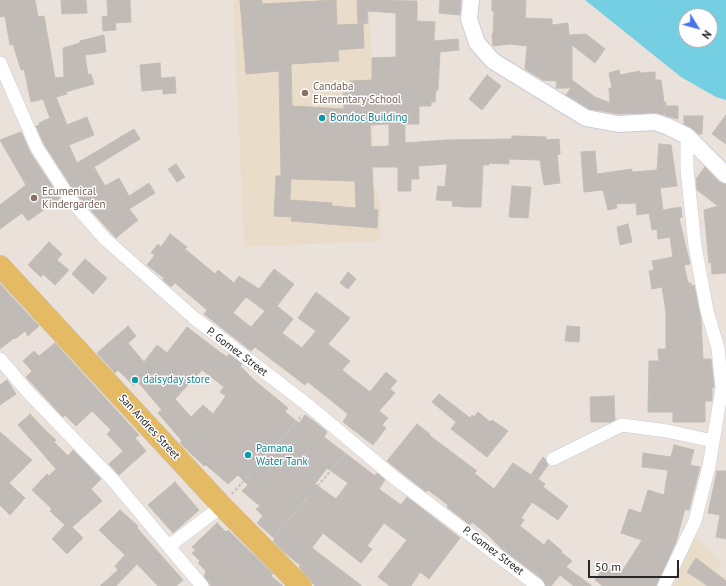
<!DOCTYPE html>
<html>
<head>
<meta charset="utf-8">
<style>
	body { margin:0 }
	#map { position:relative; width:726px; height:586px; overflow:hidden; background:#e9e1da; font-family:"PT Sans",sans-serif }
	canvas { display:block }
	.north { position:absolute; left:678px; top:8px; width:40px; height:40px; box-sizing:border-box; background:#fff; border:1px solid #a9a9a9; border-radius:50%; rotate:127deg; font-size:11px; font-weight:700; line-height:16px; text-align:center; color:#272727 }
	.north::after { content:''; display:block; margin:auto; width:14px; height:18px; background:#4673ea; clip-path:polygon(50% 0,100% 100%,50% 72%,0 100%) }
	.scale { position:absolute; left:588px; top:560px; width:91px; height:18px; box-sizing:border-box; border:2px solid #272727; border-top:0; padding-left:5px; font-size:12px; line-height:14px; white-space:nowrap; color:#272727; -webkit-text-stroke:3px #fff; paint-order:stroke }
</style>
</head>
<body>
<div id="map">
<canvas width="726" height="586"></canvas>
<div class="north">N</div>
<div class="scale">50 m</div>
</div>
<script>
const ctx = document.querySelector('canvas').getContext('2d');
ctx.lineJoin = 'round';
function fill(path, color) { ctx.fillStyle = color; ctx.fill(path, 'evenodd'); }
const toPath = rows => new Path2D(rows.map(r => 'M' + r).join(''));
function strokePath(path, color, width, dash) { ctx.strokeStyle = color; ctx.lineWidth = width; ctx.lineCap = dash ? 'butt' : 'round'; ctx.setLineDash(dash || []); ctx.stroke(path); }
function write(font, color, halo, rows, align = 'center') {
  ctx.font = font + ' "PT Sans",sans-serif'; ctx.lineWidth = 3; ctx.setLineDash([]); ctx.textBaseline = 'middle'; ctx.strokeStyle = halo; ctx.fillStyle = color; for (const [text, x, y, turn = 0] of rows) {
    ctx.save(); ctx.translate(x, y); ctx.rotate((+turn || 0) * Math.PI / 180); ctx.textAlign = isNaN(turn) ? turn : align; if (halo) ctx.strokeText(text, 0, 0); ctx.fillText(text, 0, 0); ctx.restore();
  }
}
const education = toPath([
	[233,0,370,0,374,186,381,205,380,241,244,247],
	[693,533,722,563,716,571,726,577,726,586,668,586]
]);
const water = toPath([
	[585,0,726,0,726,100,716,97,681,77],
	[686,16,710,16,710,40,686,40]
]);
const building = toPath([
	[0,0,35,0,38,17,44,16,55,78,64,77,63,48,80,43,80,41,104,35,106,52,85,55,88,75,91,74,94,84,69,91,66,92,67,94,56,97,67,125,87,117,94,135,69,145,77,163,134,129,140,139,94,167,105,186,119,178,129,196,149,183,155,193,129,209,138,220,116,238,76,194,44,144,36,126,40,125,39,123,50,118,43,99,31,102,24,69,21,70,13,44,10,45,5,16,0,17,0,0],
	[61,0,86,0,87,13,62,14,61,0],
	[107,0,130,0,131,22,115,23,116,30,103,31,102,17,108,16,107,0],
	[240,0,262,0,262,4,336,0,337,25,363,24,364,48,338,50,339,61,291,64,292,106,344,109,343,93,350,93,350,81,372,80,372,58,396,57,396,13,367,11,368,23,358,24,357,0,417,1,417,21,435,22,434,41,458,39,459,50,440,52,438,90,436,90,435,102,431,102,431,106,419,106,419,124,405,124,405,143,445,140,512,139,512,136,546,137,546,140,559,139,560,154,557,155,560,183,544,185,540,160,509,159,509,164,489,163,489,165,483,165,481,207,465,207,452,206,453,201,436,200,438,186,445,187,447,164,418,166,419,179,411,179,411,191,398,191,398,167,372,167,374,209,378,210,377,228,291,221,292,217,274,216,276,176,281,176,279,71,246,74,240,0],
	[389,124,389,146,371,147,370,125,389,124],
	[291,179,355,181,356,208,332,206,332,203,290,200,291,179],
	[440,0,461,0,460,15,439,13,440,0],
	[492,0,526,0,525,18,552,19,552,25,568,23,569,35,586,34,605,49,595,63,572,45,572,80,595,97,610,103,609,88,612,88,609,73,619,70,620,75,640,71,640,73,655,72,655,80,661,80,664,102,666,102,665,115,654,113,619,114,589,109,566,95,571,88,556,88,557,81,543,80,525,69,527,46,510,44,493,46,492,34,493,34,494,11,492,11,492,0],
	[160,63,161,78,175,77,176,93,163,94,163,89,142,91,140,65,160,63],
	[487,75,501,86,482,110,469,99,487,75],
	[666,106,678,106,678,119,666,116,666,106],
	[726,115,726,144,712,134,726,115],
	[684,116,703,116,702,134,698,134,684,124,684,116],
	[21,132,30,152,60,198,28,221,22,213,0,229,0,205,26,185,0,140,21,132],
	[659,144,671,145,677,186,660,188,663,210,681,207,682,217,679,218,690,264,684,265,688,283,691,283,691,286,694,285,701,319,703,359,711,359,714,387,712,388,712,401,705,401,705,422,673,422,673,412,648,412,649,361,659,361,658,349,666,349,666,312,662,287,652,289,649,271,654,270,652,261,673,257,670,237,658,239,657,229,652,230,649,213,637,215,636,203,616,204,617,208,608,210,603,190,584,192,581,152,595,151,597,174,632,169,632,172,657,170,659,144],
	[176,164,185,177,177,182,168,169,176,164],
	[705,167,719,182,726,184,726,273,712,274,711,262,709,263,704,210,718,206,697,190,696,179,705,167],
	[512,186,531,187,528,218,509,217,512,186],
	[628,224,632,242,620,245,617,227,628,224],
	[170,234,187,247,185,249,215,274,218,270,234,283,239,276,259,289,274,269,294,284,277,306,293,319,282,333,302,348,316,331,298,318,316,292,350,318,328,344,350,361,342,370,370,392,386,372,397,381,390,389,395,393,379,411,388,418,382,425,386,428,373,445,343,422,348,414,308,382,305,385,255,347,251,351,204,314,207,310,193,298,175,283,171,287,163,280,164,278,147,265,155,255,151,253,158,244,161,247,170,234],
	[246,297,265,311,251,327,233,313,246,297],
	[49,242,62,254,57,260,69,270,55,285,43,274,41,277,28,265,49,242],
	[85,259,107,278,93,294,72,274,85,259],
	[348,272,356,279,348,289,340,283,348,272],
	[0,284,39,326,28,336,25,331,15,339,14,338,0,349,0,284],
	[128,326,136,336,128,343,144,362,157,345,167,353,187,327,217,350,227,357,229,354,242,364,240,366,254,380,288,408,285,412,299,423,305,415,315,422,327,432,324,437,375,476,377,473,385,480,379,489,401,505,407,497,460,538,429,579,420,572,411,586,390,586,378,577,407,540,384,523,367,546,372,549,361,563,323,533,312,548,362,586,315,586,299,567,301,566,284,552,273,541,275,539,257,523,263,516,256,509,260,506,242,491,248,485,238,475,228,484,206,465,204,466,180,443,182,441,158,413,162,410,138,382,134,386,118,370,115,373,97,353,128,326],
	[202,370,224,387,220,392,226,396,213,414,203,405,191,417,175,399,202,370],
	[327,468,348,483,336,499,315,484,327,468],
	[567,326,580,327,579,342,565,341,567,326],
	[55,343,139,435,135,438,146,451,119,475,109,464,123,451,107,434,111,430,92,411,76,426,65,415,63,417,26,377,32,371,23,361,34,351,39,356,55,343],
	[7,380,16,394,0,405,0,385,7,380],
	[439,394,470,418,472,415,474,417,478,412,490,422,492,420,508,431,487,457,451,429,456,422,432,402,439,394],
	[614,396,615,420,611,422,591,422,590,397,614,396],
	[30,414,45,430,56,440,54,442,68,456,73,450,101,479,91,489,102,501,72,527,83,538,67,554,52,539,65,525,50,511,52,509,32,490,47,474,49,476,56,469,18,425,30,414],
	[417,424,430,434,429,435,477,471,474,473,494,489,513,463,531,475,543,457,545,459,548,465,538,479,545,484,543,487,568,506,558,520,532,502,521,518,524,520,520,526,544,545,548,539,562,551,561,552,572,561,566,567,592,586,574,586,560,575,551,586,546,586,542,579,502,549,488,535,472,522,470,525,447,507,448,505,428,490,426,492,387,461,417,424],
	[0,432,32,460,9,483,25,498,10,515,0,505,0,432],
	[674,445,694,450,690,465,700,467,689,510,685,509,676,542,656,586,603,586,595,580,605,566,615,573,623,570,642,540,621,533,629,509,641,513,648,490,664,495,668,470,642,467,643,453,671,457,674,445],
	[717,471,726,471,726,539,716,537,720,515,708,513,717,471],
	[175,482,199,510,173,533,148,505,175,482],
	[120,510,138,526,137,528,183,580,176,586,158,586,137,564,116,586,100,586,118,570,115,566,125,555,99,530,120,510],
	[217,523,226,532,228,530,273,574,271,576,283,586,211,586,204,576,206,571,198,563,200,561,192,553,196,550,192,547,217,523],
	[696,558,726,581,726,586,708,586,687,572,696,558]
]);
const path = toPath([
	[232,494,302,415],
	[275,535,346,453]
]);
const minor = toPath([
	[0,63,37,148,70,199,105,239,193,317,309,406,396,479,538,586],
	[0,359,28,392,112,479,202,586],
	[553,459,622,425,667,431,713,441],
	[169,546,222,506],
	[664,586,695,521,709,466,722,388,718,348,707,311,695,246,687,169,687,136]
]);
const tertiary = toPath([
	[471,0,469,19,477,43,493,61,586,118,618,124,655,122,669,127,687,136,726,175]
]);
const primary = toPath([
	[0,266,222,506,301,586]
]);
const markers = [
	[305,93,4,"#8d6e63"],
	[322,118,4,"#0f9aa8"],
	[34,198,4,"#8d6e63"],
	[135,380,4,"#0f9aa8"],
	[248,455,4,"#0f9aa8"]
];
const educationNames = [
	["Candaba",313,87],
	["Elementary School",313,100],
	["Ecumenical",42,192],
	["Kindergarden",42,205]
];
const cultureNames = [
	["Bondoc Building",330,118],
	["daisyday store",143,380],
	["Pamana",256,449],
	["Water Tank",256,462]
];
const streetNames = [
	["P. Gomez Street",237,352,37],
	["San Andres Street",149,427,47],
	["P. Gomez Street",493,551,37]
];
fill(education, '#e9ddca');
fill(water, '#75cfe3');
fill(building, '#c1bbb7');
strokePath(building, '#c4bdb4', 1);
strokePath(minor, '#c9cdd8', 14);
strokePath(tertiary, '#c9cdd8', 18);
strokePath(primary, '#c3c3c3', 22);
strokePath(path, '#c3c3c3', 2, [3, 2]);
strokePath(minor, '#fff', 13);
strokePath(tertiary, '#fff', 16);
strokePath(primary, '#e4bb64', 21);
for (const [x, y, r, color] of markers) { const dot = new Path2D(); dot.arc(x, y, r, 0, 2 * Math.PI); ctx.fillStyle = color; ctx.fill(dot); strokePath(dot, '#fff', 1.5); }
write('11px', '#785e54', '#fff', educationNames, 'left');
write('11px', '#0d838f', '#fff', cultureNames, 'left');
write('11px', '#272727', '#fff', streetNames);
</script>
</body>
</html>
